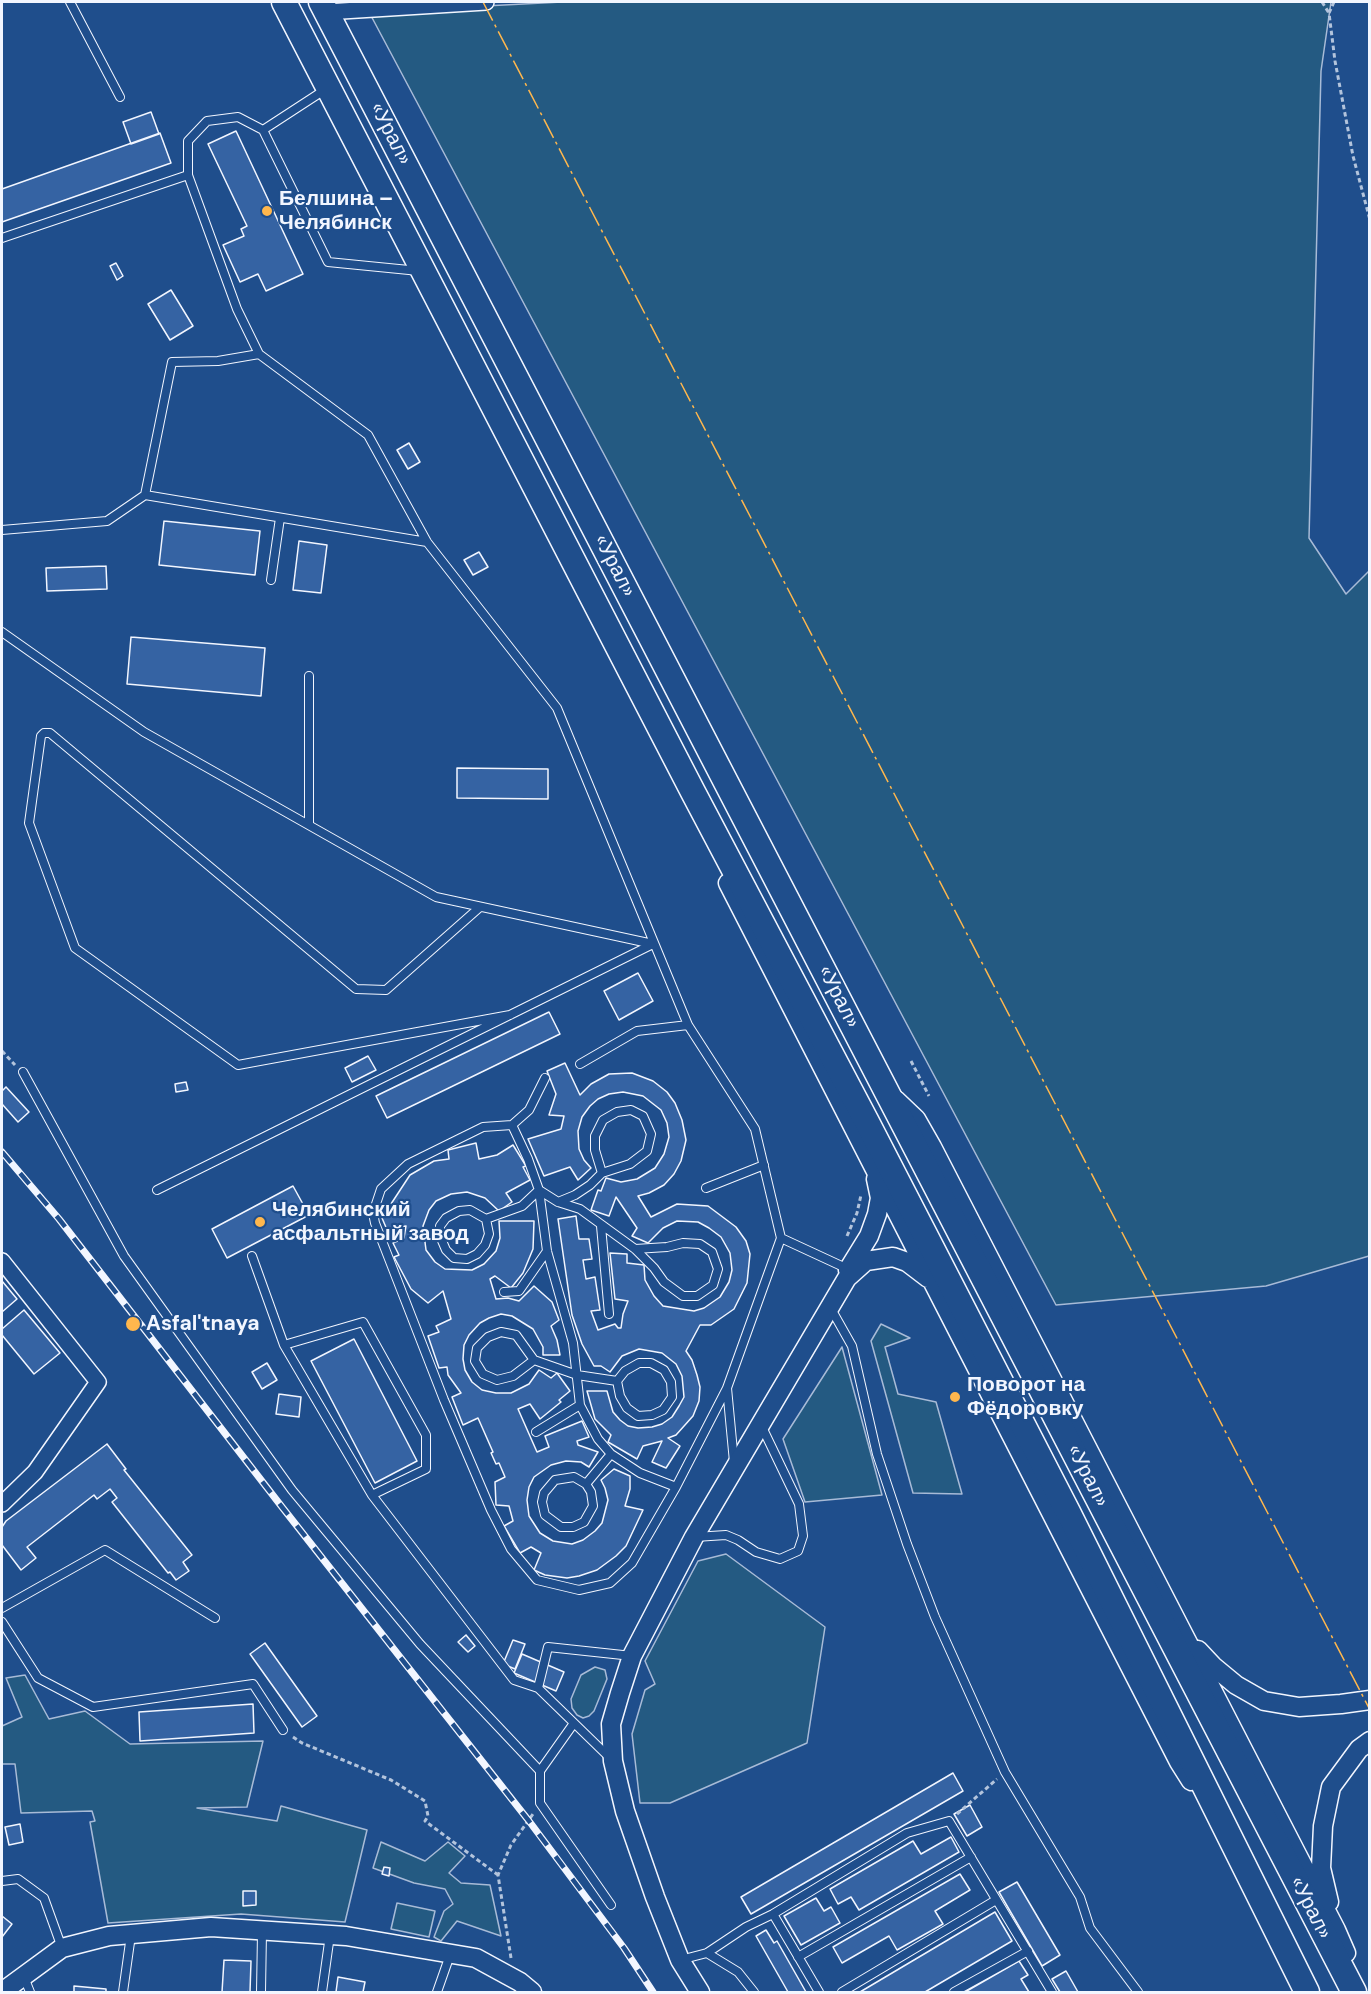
<!DOCTYPE html>
<html>
<head>
<meta charset="utf-8">
<style>
	body { margin:0 }
	#map { position:relative; width:1371px; height:1994px; overflow:hidden; background:#1f4e8c; font-family:"DM Sans",sans-serif }
	canvas { display:block }
	.frame { position:absolute; inset:0; border:3px solid #f2f6ff; pointer-events:none }
</style>
</head>
<body>
<div id="map">
<canvas width="1371" height="1994"></canvas>
<div class="frame"></div>
</div>
<script>
const ctx = document.querySelector('canvas').getContext('2d');
ctx.lineJoin = 'round';
function fill(path, color) { ctx.fillStyle = color; ctx.fill(path, 'evenodd'); }
const toPath = rows => new Path2D(rows.map(r => 'M' + r).join(''));
function strokePath(path, color, width, dash) { ctx.strokeStyle = color; ctx.lineWidth = width; ctx.lineCap = dash ? 'butt' : 'round'; ctx.setLineDash(dash || []); ctx.stroke(path); }
function write(font, color, halo, rows, align = 'center') {
  ctx.font = font + ' "DM Sans",sans-serif'; ctx.lineWidth = 4.5; ctx.setLineDash([]); ctx.textBaseline = 'middle'; ctx.strokeStyle = halo; ctx.fillStyle = color; for (const [text, x, y, turn = 0] of rows) {
    ctx.save(); ctx.translate(x, y); ctx.rotate((+turn || 0) * Math.PI / 180); ctx.textAlign = isNaN(turn) ? turn : align; if (halo) ctx.strokeText(text, 0, 0); ctx.fillText(text, 0, 0); ctx.restore();
  }
}
const green = toPath([
	[562,2,1331,2,1321,71,1309,538,1346,594,1369,571,1369,1256,1266,1286,1056,1305,369,12,562,2],
	[881,1324,910,1338,885,1347,898,1394,936,1402,962,1494,913,1493,871,1341,881,1324],
	[842,1347,882,1495,805,1502,783,1439,842,1347],
	[726,1554,825,1627,807,1743,670,1803,640,1803,632,1734,645,1690,655,1684,645,1661,698,1561,726,1554],
	[595,1667,605,1670,607,1679,594,1711,589,1716,583,1718,577,1715,572,1708,571,1699,581,1675,595,1667],
	[25,1675,49,1719,85,1711,130,1744,263,1741,247,1807,197,1808,277,1821,281,1806,367,1830,345,1922,241,1914,108,1923,90,1822,95,1821,92,1811,21,1813,15,1764,2,1764,2,1726,22,1717,6,1678,25,1675],
	[381,1842,425,1861,448,1842,465,1856,449,1873,461,1883,490,1885,501,1936,457,1921,441,1941,434,1937,444,1911,453,1904,445,1889,414,1883,373,1868,381,1842],
	[397,1903,435,1911,429,1937,391,1929,397,1903]
]);
const building = toPath([
	[151,112,159,134,131,144,123,122,151,112],
	[236,131,303,274,266,291,258,274,240,282,223,245,244,236,241,229,247,226,208,144,236,131],
	[160,133,171,163,2,222,2,189,160,133],
	[116,263,123,276,117,280,110,266,116,263],
	[171,290,193,326,170,340,148,304,171,290],
	[409,443,420,462,408,469,397,450,409,443],
	[164,521,260,531,255,575,159,565,164,521],
	[299,541,327,545,321,593,293,590,299,541],
	[479,552,488,567,473,575,464,560,479,552],
	[106,566,107,589,47,591,46,568,106,566],
	[131,637,265,648,261,696,127,684,131,637],
	[457,768,548,769,548,799,457,798,457,768],
	[638,973,653,1001,619,1020,604,991,638,973],
	[549,1012,560,1034,387,1118,376,1096,549,1012],
	[368,1056,376,1070,352,1082,345,1068,368,1056],
	[565,1063,580,1095,591,1084,609,1074,632,1073,653,1081,667,1092,675,1103,682,1120,686,1140,681,1161,674,1174,664,1185,649,1193,638,1196,651,1217,677,1204,708,1206,736,1227,746,1241,750,1254,747,1283,734,1309,711,1325,700,1325,686,1351,692,1360,697,1375,700,1387,699,1401,693,1416,676,1435,668,1438,680,1446,666,1468,652,1462,662,1441,643,1446,637,1459,608,1442,611,1435,595,1419,587,1391,607,1391,613,1412,620,1420,628,1426,638,1428,652,1427,662,1424,672,1417,679,1406,684,1397,682,1376,676,1364,662,1353,639,1349,622,1356,610,1372,601,1366,594,1366,582,1344,572,1315,558,1219,576,1216,579,1239,589,1239,592,1259,583,1260,586,1279,595,1277,600,1310,591,1311,598,1330,615,1324,618,1328,621,1328,623,1314,628,1301,615,1299,610,1253,627,1254,627,1263,644,1265,645,1280,654,1296,663,1306,694,1311,704,1308,720,1297,729,1282,732,1270,730,1253,721,1237,709,1228,698,1222,677,1221,663,1228,648,1243,632,1236,637,1228,616,1197,609,1216,591,1210,598,1190,601,1191,606,1178,621,1182,637,1179,655,1168,664,1154,669,1137,667,1123,661,1110,643,1096,623,1092,609,1094,598,1099,590,1106,582,1117,578,1131,579,1149,584,1160,591,1168,578,1180,570,1167,544,1176,528,1139,561,1129,564,1116,549,1115,556,1094,547,1071,565,1063],
	[186,1082,188,1090,176,1092,175,1084,186,1082],
	[6,1087,29,1112,18,1122,2,1104,2,1091,6,1087],
	[476,1143,479,1159,497,1155,513,1145,526,1166,523,1167,530,1180,506,1193,512,1202,499,1211,485,1198,467,1192,451,1194,436,1201,429,1210,423,1226,426,1250,435,1262,445,1269,472,1270,484,1264,496,1251,500,1238,499,1221,534,1221,533,1249,523,1273,511,1288,495,1276,490,1279,496,1299,508,1298,519,1301,534,1286,552,1302,559,1320,551,1326,557,1340,560,1355,543,1355,543,1347,533,1329,512,1316,501,1314,489,1318,480,1323,469,1335,464,1345,463,1359,465,1370,472,1382,482,1390,496,1393,511,1393,529,1384,539,1370,551,1378,557,1373,570,1391,559,1400,561,1402,540,1419,530,1404,518,1409,537,1452,549,1447,545,1436,582,1421,589,1437,577,1441,578,1445,598,1452,589,1467,581,1462,566,1461,551,1465,534,1477,529,1487,527,1500,529,1516,540,1533,553,1541,572,1544,583,1540,595,1531,602,1523,608,1500,605,1488,601,1480,614,1469,630,1476,630,1489,625,1506,643,1510,626,1546,616,1556,597,1570,579,1576,567,1578,545,1575,534,1570,541,1553,531,1547,520,1553,504,1526,513,1521,509,1506,496,1505,495,1482,505,1477,499,1463,496,1464,491,1453,493,1452,478,1418,463,1425,452,1397,461,1393,448,1375,447,1367,439,1368,428,1336,439,1332,436,1326,451,1319,443,1291,428,1303,411,1289,394,1257,399,1255,393,1243,404,1238,406,1226,399,1227,388,1232,379,1211,389,1207,410,1175,434,1161,449,1159,448,1150,476,1143],
	[293,1186,309,1215,227,1258,212,1229,293,1186],
	[2,1281,17,1299,2,1312,2,1281],
	[24,1310,60,1353,34,1374,2,1335,2,1329,24,1310],
	[354,1339,417,1461,375,1483,311,1361,354,1339],
	[267,1363,277,1380,262,1389,252,1372,267,1363],
	[279,1394,301,1397,299,1417,276,1414,279,1394],
	[107,1444,126,1469,124,1470,192,1555,183,1562,189,1571,176,1580,170,1572,168,1573,112,1502,117,1498,110,1489,97,1499,94,1495,27,1547,36,1558,21,1570,2,1545,2,1527,6,1521,107,1444],
	[466,1635,475,1646,468,1652,458,1642,466,1635],
	[513,1640,525,1644,515,1669,503,1664,513,1640],
	[265,1643,317,1716,302,1727,250,1654,265,1643],
	[522,1654,564,1672,556,1691,514,1673,522,1654],
	[253,1704,254,1733,140,1741,139,1712,253,1704],
	[953,1773,963,1791,751,1914,741,1897,953,1773],
	[970,1805,982,1827,967,1836,954,1814,970,1805],
	[20,1824,23,1842,9,1845,5,1827,20,1824],
	[951,1837,959,1852,859,1910,851,1897,838,1904,830,1889,913,1841,921,1854,951,1837],
	[384,1867,390,1868,389,1876,382,1874,384,1867],
	[960,1874,970,1890,935,1911,943,1924,897,1950,889,1936,842,1963,833,1947,960,1874],
	[1017,1882,1060,1955,1042,1966,999,1892,1017,1882],
	[243,1891,256,1891,256,1905,243,1906,243,1891],
	[816,1898,824,1911,831,1907,840,1923,801,1945,784,1916,816,1898],
	[995,1912,1012,1941,925,1992,860,1992,995,1912],
	[2,1916,12,1924,2,1937,2,1916],
	[766,1930,774,1943,777,1941,806,1992,788,1992,756,1936,766,1930],
	[224,1960,251,1961,250,1992,222,1992,224,1960],
	[1019,1961,1028,1975,1021,1979,1029,1992,965,1992,1019,1961],
	[1066,1971,1078,1992,1060,1992,1052,1979,1066,1971],
	[338,1977,365,1982,363,1992,336,1992,338,1977],
	[74,1986,106,1989,106,1992,74,1992,74,1986]
]);
const path = toPath([
	[1322,2,1329,13],
	[1334,2,1329,13,1335,61,1353,156,1370,220],
	[2,1051,15,1065],
	[911,1061,929,1096],
	[847,1236,857,1213,861,1195],
	[293,1737,302,1743,391,1780,425,1801,428,1816,425,1821,498,1875],
	[957,1814,997,1779],
	[511,1958,498,1875,511,1845,533,1814]
]);
const service = toPath([
	[70,2,120,97],
	[326,89,263,130,328,262,419,271],
	[188,175,188,141,207,121,238,117,263,130],
	[2,238,188,175,237,309,259,354,368,435,427,542,557,708,688,1025,755,1129,781,1238,848,1269],
	[145,495,172,362,218,361,259,354],
	[2,530,107,521,145,495,427,542],
	[271,580,280,518],
	[2,632,144,732,436,897,653,944],
	[309,825,309,676],
	[480,907,386,990,356,989,50,733,44,733,41,736,29,823,75,948,238,1065,510,1015],
	[580,1064,637,1031,688,1025],
	[23,1072,124,1256,292,1490,420,1644,540,1771,574,1723],
	[545,1078,529,1110,512,1125,483,1127,408,1164,381,1189,373,1213,375,1223,444,1400,491,1510,511,1549,537,1580,579,1590,610,1583,632,1563,676,1487,727,1388],
	[512,1125,528,1159,539,1190,547,1251,573,1343,580,1405,598,1439,611,1454,640,1473,676,1487],
	[706,1188,764,1165],
	[157,1190,653,944],
	[558,1202,575,1195,590,1185,602,1173,595,1150,595,1136,603,1120,617,1112,631,1110,643,1116,651,1134,647,1151,630,1164,602,1173],
	[486,1219,489,1234,485,1245,477,1254,467,1259,454,1258,446,1250,440,1236,440,1226,446,1218,459,1211,470,1210,486,1219,522,1206,539,1190,558,1202,580,1209,635,1249,654,1268,664,1282,683,1296,697,1296,713,1285,718,1269,712,1252,700,1244,683,1243,667,1247,635,1249],
	[601,1226,609,1314],
	[252,1256,284,1345,372,1495,514,1680,538,1688],
	[504,1292,519,1291,547,1251],
	[830,1307,852,1346,877,1454,907,1544,935,1617,1005,1772,1080,1897,1090,1928,1138,1992],
	[284,1345,363,1322,426,1435,426,1469,372,1495],
	[534,1360,513,1376,497,1380,483,1374,475,1361,477,1348,488,1337,501,1332,516,1335,534,1360,577,1375,617,1381,620,1396,627,1408,638,1416,652,1415,663,1410,672,1397,671,1382,664,1370,651,1363,639,1363,625,1371,617,1381],
	[536,1432,580,1405],
	[734,1462,727,1388,781,1238],
	[586,1484,574,1477,555,1480,544,1493,542,1502,545,1515,561,1527,573,1527,584,1522,593,1506,591,1492,586,1484,611,1454],
	[695,1537,726,1535,738,1540,756,1552,780,1559,798,1551,803,1536,799,1504,762,1427],
	[2,1608,105,1550,215,1618],
	[2,1622,38,1678,93,1707,253,1684,283,1730],
	[610,1758,538,1688,548,1647,632,1656],
	[540,1771,540,1803,611,1905],
	[2,1881,18,1879,44,1898,62,1948],
	[773,1914,819,1992],
	[707,1953,738,1972,754,1992],
	[798,1957,971,1857],
	[680,1960,707,1953,746,1927,773,1914,907,1833,949,1821,1052,1992],
	[24,1977,30,1992],
	[123,1992,131,1935],
	[261,1992,262,1932],
	[322,1992,330,1935],
	[437,1992,450,1955],
	[842,1992,996,1900],
	[954,1992,1028,1951]
]);
const minor = toPath([
	[326,12,486,2],
	[2,1261,98,1382,35,1472,2,1504]
]);
const tertiary = toPath([
	[728,883,1179,1762,1191,1781],
	[896,1100,916,1119,932,1147,1336,1930,1346,1953],
	[848,1270,869,1236,877,1214,880,1198,876,1179],
	[1198,1650,1213,1666,1236,1685,1264,1701,1299,1707,1341,1704,1370,1700],
	[1329,1902,1321,1868,1323,1826,1331,1787,1359,1749,1370,1741],
	[2,1992,62,1948,109,1936,211,1927,346,1936,476,1958,520,1982,532,1992],
	[700,1992,680,1960,655,1897,625,1811,613,1761,611,1724,620,1693,632,1656,694,1537,847,1278,866,1261,893,1257,907,1262,928,1278]
]);
const primary = toPath([
	[284,2,693,792,867,1122,1068,1512,1307,1992],
	[321,2,1354,1992]
]);
const rail = toPath([
	[2,1152,59,1219,282,1507,529,1821,624,1948,653,1992]
]);
const power = toPath([
	[483,2,1370,1710]
]);
const markers = [
	[267,211,6,"#ffb74d"],
	[260,1222,6,"#ffb74d"],
	[133,1324,8,"#ffb74d"],
	[955,1397,6,"#ffb74d"]
];
const streetNames = [
	["«Урал»",390,134,63],
	["«Урал»",614,566,63],
	["«Урал»",838,997,63],
	["«Урал»",1087,1476,63],
	["«Урал»",1310,1908,63]
];
const poiNames = [
	["Белшина –",279,199],
	["Челябинск",279,223],
	["Челябинский",272,1210],
	["асфальтный завод",272,1234],
	["Asfal'tnaya",146,1324],
	["Поворот на",967,1385],
	["Фёдоровку",967,1409]
];
fill(green, '#245a82');
strokePath(green, '#a8bbd7', 1.5);
fill(building, '#3563a3');
strokePath(building, '#f2f6ff', 1.5);
strokePath(service, '#f2f6ff', 10);
strokePath(minor, '#f2f6ff', 18);
strokePath(tertiary, '#f2f6ff', 21);
strokePath(primary, '#f2f6ff', 27);
strokePath(path, '#b3c4dc', 3, [4.5, 3]);
strokePath(service, '#1f4e8c', 8);
strokePath(minor, '#1f4e8c', 15);
strokePath(tertiary, '#1f4e8c', 18);
strokePath(primary, '#1f4e8c', 24);
strokePath(rail, '#f2f6ff', 7);
strokePath(rail, '#1f4e8c', 4.5, [14]);
strokePath(power, '#ffb74d', 1.5, [21, 4.5, 3, 4.5]);
for (const [x, y, r, color] of markers) { const dot = new Path2D(); dot.arc(x, y, r, 0, 2 * Math.PI); ctx.fillStyle = color; ctx.fill(dot); strokePath(dot, '#1f4e8c', 2); }
write('21px', '#f2f6ff', '#1f4e8c', streetNames);
write('bold 21px', '#f2f6ff', '#1f4e8c', poiNames, 'left');
</script>
</body>
</html>
